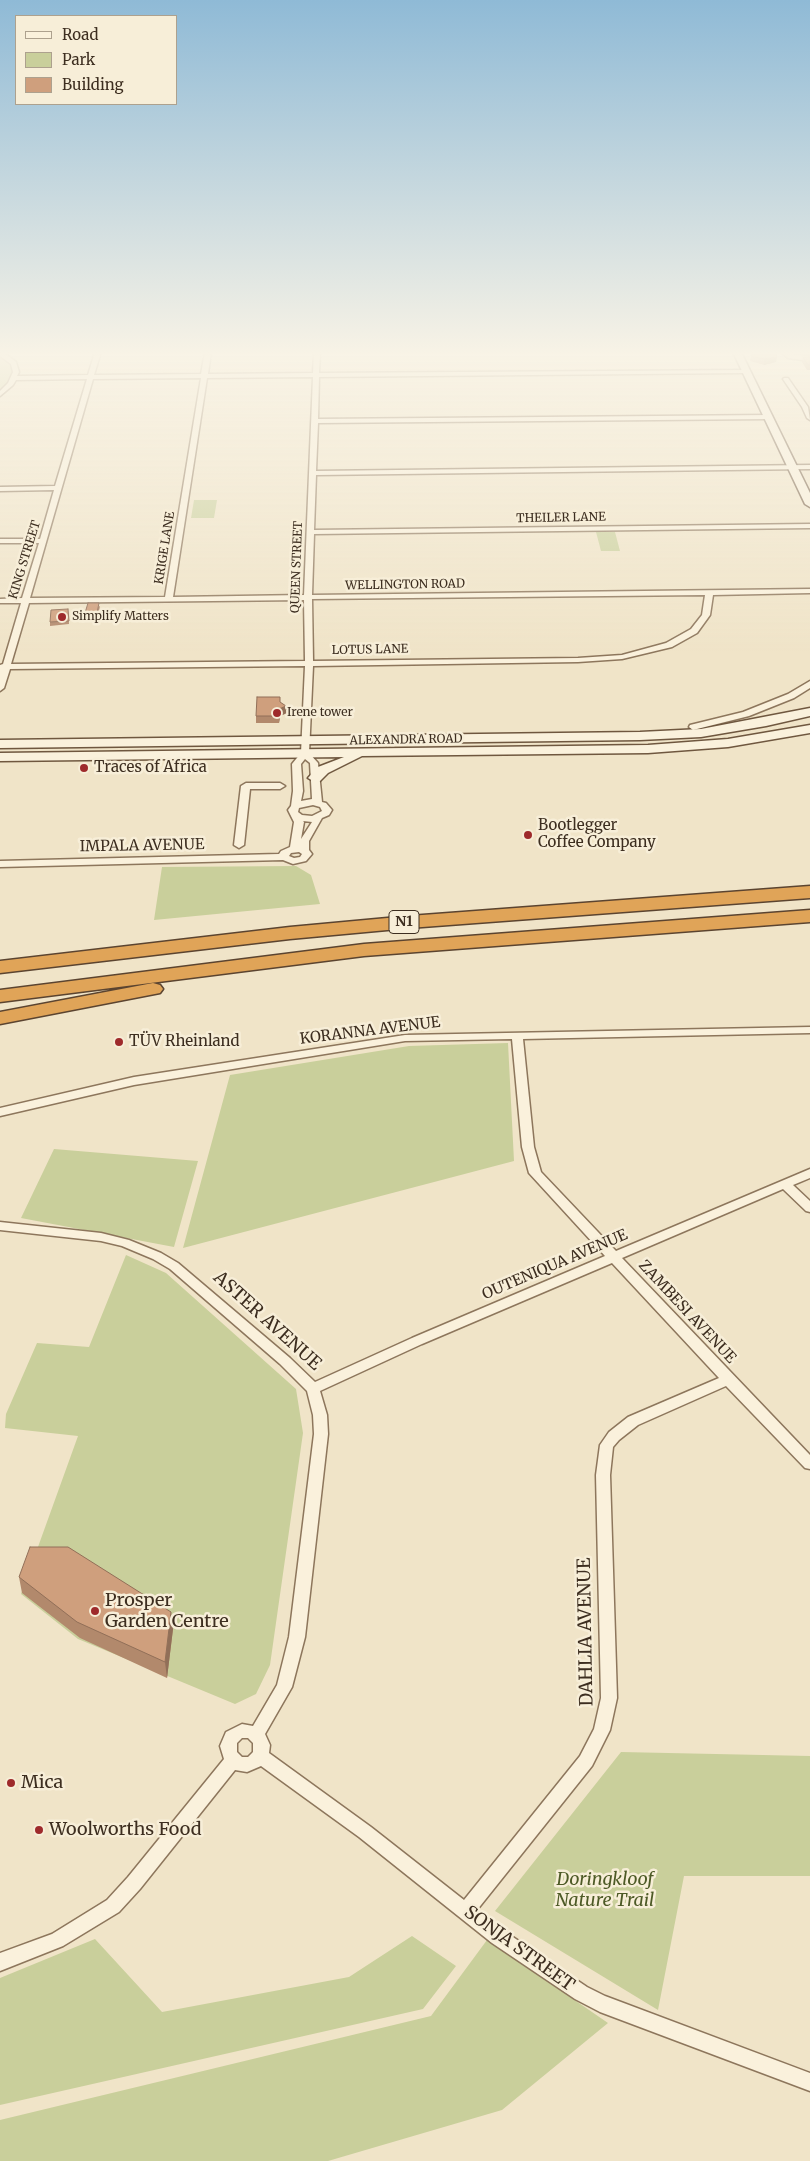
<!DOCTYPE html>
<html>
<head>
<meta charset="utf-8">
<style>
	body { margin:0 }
	#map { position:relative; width:810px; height:2161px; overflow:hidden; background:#f0e4c8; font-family:Merriweather,serif }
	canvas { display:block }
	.legend { position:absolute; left:15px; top:15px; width:162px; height:90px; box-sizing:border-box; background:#f7eed8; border:1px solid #ada18e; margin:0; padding:6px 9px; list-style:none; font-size:15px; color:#3d2e20 }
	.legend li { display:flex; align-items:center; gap:10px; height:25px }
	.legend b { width:25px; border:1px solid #ada18e }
</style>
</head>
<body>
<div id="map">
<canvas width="810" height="2161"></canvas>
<ul class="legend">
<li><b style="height:6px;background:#faf1dc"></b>Road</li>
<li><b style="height:14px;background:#c9cf9b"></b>Park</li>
<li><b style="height:14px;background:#cf9f7d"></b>Building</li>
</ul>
</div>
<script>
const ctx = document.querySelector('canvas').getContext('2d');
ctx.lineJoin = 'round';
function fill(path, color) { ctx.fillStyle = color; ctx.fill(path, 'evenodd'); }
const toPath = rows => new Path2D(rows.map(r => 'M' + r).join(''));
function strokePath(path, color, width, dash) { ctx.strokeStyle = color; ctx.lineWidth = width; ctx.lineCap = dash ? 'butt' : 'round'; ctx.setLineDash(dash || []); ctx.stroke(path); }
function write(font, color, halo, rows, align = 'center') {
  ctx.font = font + ' Merriweather,serif'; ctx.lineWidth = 5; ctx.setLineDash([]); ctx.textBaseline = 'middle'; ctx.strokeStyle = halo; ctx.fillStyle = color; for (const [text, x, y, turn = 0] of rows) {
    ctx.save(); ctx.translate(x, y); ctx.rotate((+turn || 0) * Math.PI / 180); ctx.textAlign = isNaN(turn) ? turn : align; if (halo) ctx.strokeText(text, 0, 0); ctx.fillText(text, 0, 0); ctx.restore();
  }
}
const green = toPath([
	[0,352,15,365,15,375,0,394],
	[194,500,217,500,214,518,191,518],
	[596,532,615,532,620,551,601,551],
	[296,866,311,875,320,904,154,920,162,867],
	[508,1043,514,1161,183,1248,230,1075,409,1046],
	[54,1149,198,1161,174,1247,21,1218],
	[126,1255,166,1273,296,1389,303,1433,270,1665,256,1694,235,1704,78,1639,21,1594,78,1436,5,1428,6,1414,37,1343,89,1347],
	[621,1752,810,1756,810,1876,684,1876,658,2010,495,1911],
	[412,1936,456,1966,423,2009,0,2105,0,1978,95,1939,162,2012,349,1977],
	[487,1940,608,2023,502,2110,328,2161,0,2161,0,2120,431,2016]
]);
const street = toPath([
	[0,352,3,352,16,362,19,372,17,376,88,375,95,352,101,352,94,375,201,374,205,352,211,352,208,374,313,373,314,352,320,352,319,373,748,370,748,372,746,373,319,377,318,419,769,415,772,417,769,419,318,423,316,471,810,465,810,469,316,475,314,530,810,524,810,528,314,534,312,595,810,589,810,593,713,595,710,615,697,633,672,647,622,659,578,662,313,666,309,753,318,763,322,802,326,803,332,810,329,815,322,818,309,841,309,850,312,854,306,861,293,864,283,860,0,867,0,861,279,854,281,851,290,847,294,822,288,810,291,806,293,791,292,764,301,753,305,666,10,669,4,688,0,691,0,665,3,664,21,603,0,603,0,599,22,598,39,543,0,543,0,539,40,539,54,490,0,491,0,487,55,486,87,379,16,380,13,385,0,396,0,391,8,383,13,372,11,364,0,356,0,352],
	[313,377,304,595,173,597,207,378,313,377],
	[201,378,165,597,30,598,93,379,201,378],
	[705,595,702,615,691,629,666,643,622,655,578,658,313,661,312,599,705,595],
	[304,600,305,661,11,664,29,603,304,600],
	[305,759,310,763,312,799,301,801,303,791,301,764,305,759],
	[313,805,320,807,322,811,312,816,302,815,298,812,299,808,313,805],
	[303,821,312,822,301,839,304,822,303,821],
	[299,852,302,854,300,857,294,858,289,856,291,853,299,852],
	[781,352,810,357,810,361,788,358,781,352],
	[784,378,788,378,808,407,810,420,807,418,802,407,783,379,784,378],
	[810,681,810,688,794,698,749,716,693,730,689,727,690,725,743,712,788,694,810,681],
	[246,783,280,783,285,786,280,789,250,789,244,845,239,848,234,845,241,786,246,783],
	[810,1027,810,1033,523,1039,534,1147,541,1172,616,1251,810,1169,810,1178,793,1185,810,1201,810,1212,806,1211,783,1189,622,1258,810,1455,810,1469,805,1468,726,1386,638,1425,619,1440,613,1447,610,1475,617,1698,610,1730,592,1766,477,1910,504,1931,587,1987,605,1996,810,2073,810,2091,600,2012,575,1999,492,1943,359,1837,261,1766,247,1772,235,1770,140,1889,119,1912,63,1946,0,1971,0,1953,52,1934,107,1900,128,1877,224,1759,220,1746,226,1732,242,1724,253,1726,277,1685,289,1637,314,1434,313,1415,307,1391,280,1364,170,1269,153,1259,122,1246,101,1241,0,1230,0,1222,101,1233,129,1240,161,1253,178,1263,290,1358,315,1382,412,1338,605,1256,529,1173,522,1147,512,1039,405,1041,134,1085,0,1116,0,1108,134,1077,405,1035,810,1027],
	[612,1263,719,1378,628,1417,609,1432,600,1445,596,1475,601,1698,594,1729,580,1756,464,1900,371,1827,269,1753,270,1745,265,1734,292,1687,305,1637,328,1434,327,1415,320,1391,422,1344,612,1263],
	[242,1738,248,1738,253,1743,253,1752,248,1757,242,1757,237,1752,237,1743,242,1738]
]);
const secondary = toPath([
	[733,352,741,352,810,493,810,507,805,504,733,352],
	[810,708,810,716,766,726,701,737,640,740,0,748,0,740,640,732,701,729,810,708],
	[810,725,810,733,728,747,648,753,362,756,328,773,320,781,315,782,308,778,318,767,344,757,0,761,0,753,648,745,728,739,810,725]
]);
const highway = toPath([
	[810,886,810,898,409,928,290,939,0,973,0,961,290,927,409,916,810,886],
	[810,910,810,922,364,956,0,1002,0,990,364,944,810,910],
	[153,983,160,985,163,989,160,993,0,1024,0,1012,153,983]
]);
const wall = toPath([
	[796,352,810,352,810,356,796,353],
	[751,356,776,362,764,365,750,361],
	[803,357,810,357,810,370,807,370,802,362],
	[100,606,98,617,86,617,85,613],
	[68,609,69,624,50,626,50,622],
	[286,706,287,713,280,716,279,723,256,723,256,716],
	[19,1577,173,1629,167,1678,80,1638,22,1593]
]);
const shadedWall = toPath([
	[777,357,776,362,764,365,764,359],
	[286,706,287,713,280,716,279,723,279,709],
	[171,1612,173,1629,167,1678,165,1662]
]);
const building = toPath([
	[753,352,775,352,777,357,764,359,751,356,753,352],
	[803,357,810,357,810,365,808,365,803,357],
	[88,603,99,603,97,613,85,613,88,603],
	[68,609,69,621,50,622,51,610,68,609],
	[257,697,280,697,280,702,286,706,279,709,279,716,256,716,257,697],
	[30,1547,68,1547,171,1612,165,1662,77,1622,19,1577,30,1547]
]);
const markers = [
	[62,617,5,"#9e2a2b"],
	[277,713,5,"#9e2a2b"],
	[84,768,5,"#9e2a2b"],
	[528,835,5,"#9e2a2b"],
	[119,1042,5,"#9e2a2b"],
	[95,1611,5,"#9e2a2b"],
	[11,1783,5,"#9e2a2b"],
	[39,1830,5,"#9e2a2b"]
];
const farStreetnames = [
	["THEILER LANE",561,518,-1],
	["KRIGE LANE",165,548,-81],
	["KING STREET",25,560,-73],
	["QUEEN STREET",297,567,-88],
	["WELLINGTON ROAD",405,585,-1],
	["LOTUS LANE",370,650,-1],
	["ALEXANDRA ROAD",406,740,-1]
];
const farPoinames = [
	["Simplify Matters",72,617],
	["Irene tower",287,713]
];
const shields = [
	[404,922,30]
];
const shieldNames = [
	["N1",404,922]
];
const poiNames = [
	["Traces of Africa",94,768],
	["Bootlegger",538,826],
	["Coffee Company",538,843],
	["TÜV Rheinland",129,1042]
];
const streetNames = [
	["IMPALA AVENUE",142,846,-1],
	["KORANNA AVENUE",370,1031,-7],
	["OUTENIQUA AVENUE",555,1265,-23],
	["ZAMBESI AVENUE",687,1312,47]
];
const nearStreetnames = [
	["ASTER AVENUE",267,1321,42],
	["DAHLIA AVENUE",586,1632,-91],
	["SONJA STREET",519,1949,36]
];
const nearPoinames = [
	["Prosper",105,1601],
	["Garden Centre",105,1622],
	["Mica",21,1783],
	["Woolworths Food",49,1830]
];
const nearParknames = [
	["Doringkloof",605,1880],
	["Nature Trail",605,1901]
];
fill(green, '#c9cf9b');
strokePath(street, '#8d765c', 3);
strokePath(secondary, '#6f573f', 3);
strokePath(highway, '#5b4430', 3);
fill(street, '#faf1dc');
fill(secondary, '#faf1dc');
fill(highway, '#e0a458');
fill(wall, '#b2896c');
fill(shadedWall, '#916f58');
fill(building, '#cf9f7d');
strokePath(building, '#916f58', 1);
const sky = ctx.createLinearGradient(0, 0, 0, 655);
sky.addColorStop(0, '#8fbad6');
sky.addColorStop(0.54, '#f8f3e6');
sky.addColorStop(1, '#f8f3e600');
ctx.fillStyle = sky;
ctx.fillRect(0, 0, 810, 655);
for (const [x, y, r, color] of markers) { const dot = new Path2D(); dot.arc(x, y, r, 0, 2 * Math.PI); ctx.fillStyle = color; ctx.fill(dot); strokePath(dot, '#f7eed8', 2); }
write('12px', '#3d2e20', '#f7eed8', farStreetnames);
write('12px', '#3d2e20', '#f7eed8', farPoinames, 'left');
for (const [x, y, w] of shields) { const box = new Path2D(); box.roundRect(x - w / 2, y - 11.5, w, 23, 4); ctx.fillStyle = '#f7eed8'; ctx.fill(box); strokePath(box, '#3d2e20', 1); }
write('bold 14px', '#3d2e20', null, shieldNames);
write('15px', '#3d2e20', '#f7eed8', poiNames, 'left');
write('15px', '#3d2e20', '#f7eed8', streetNames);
write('18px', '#3d2e20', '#f7eed8', nearStreetnames);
write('18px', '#3d2e20', '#f7eed8', nearPoinames, 'left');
write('italic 18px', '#4d5a26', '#f7eed8', nearParknames);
</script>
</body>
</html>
